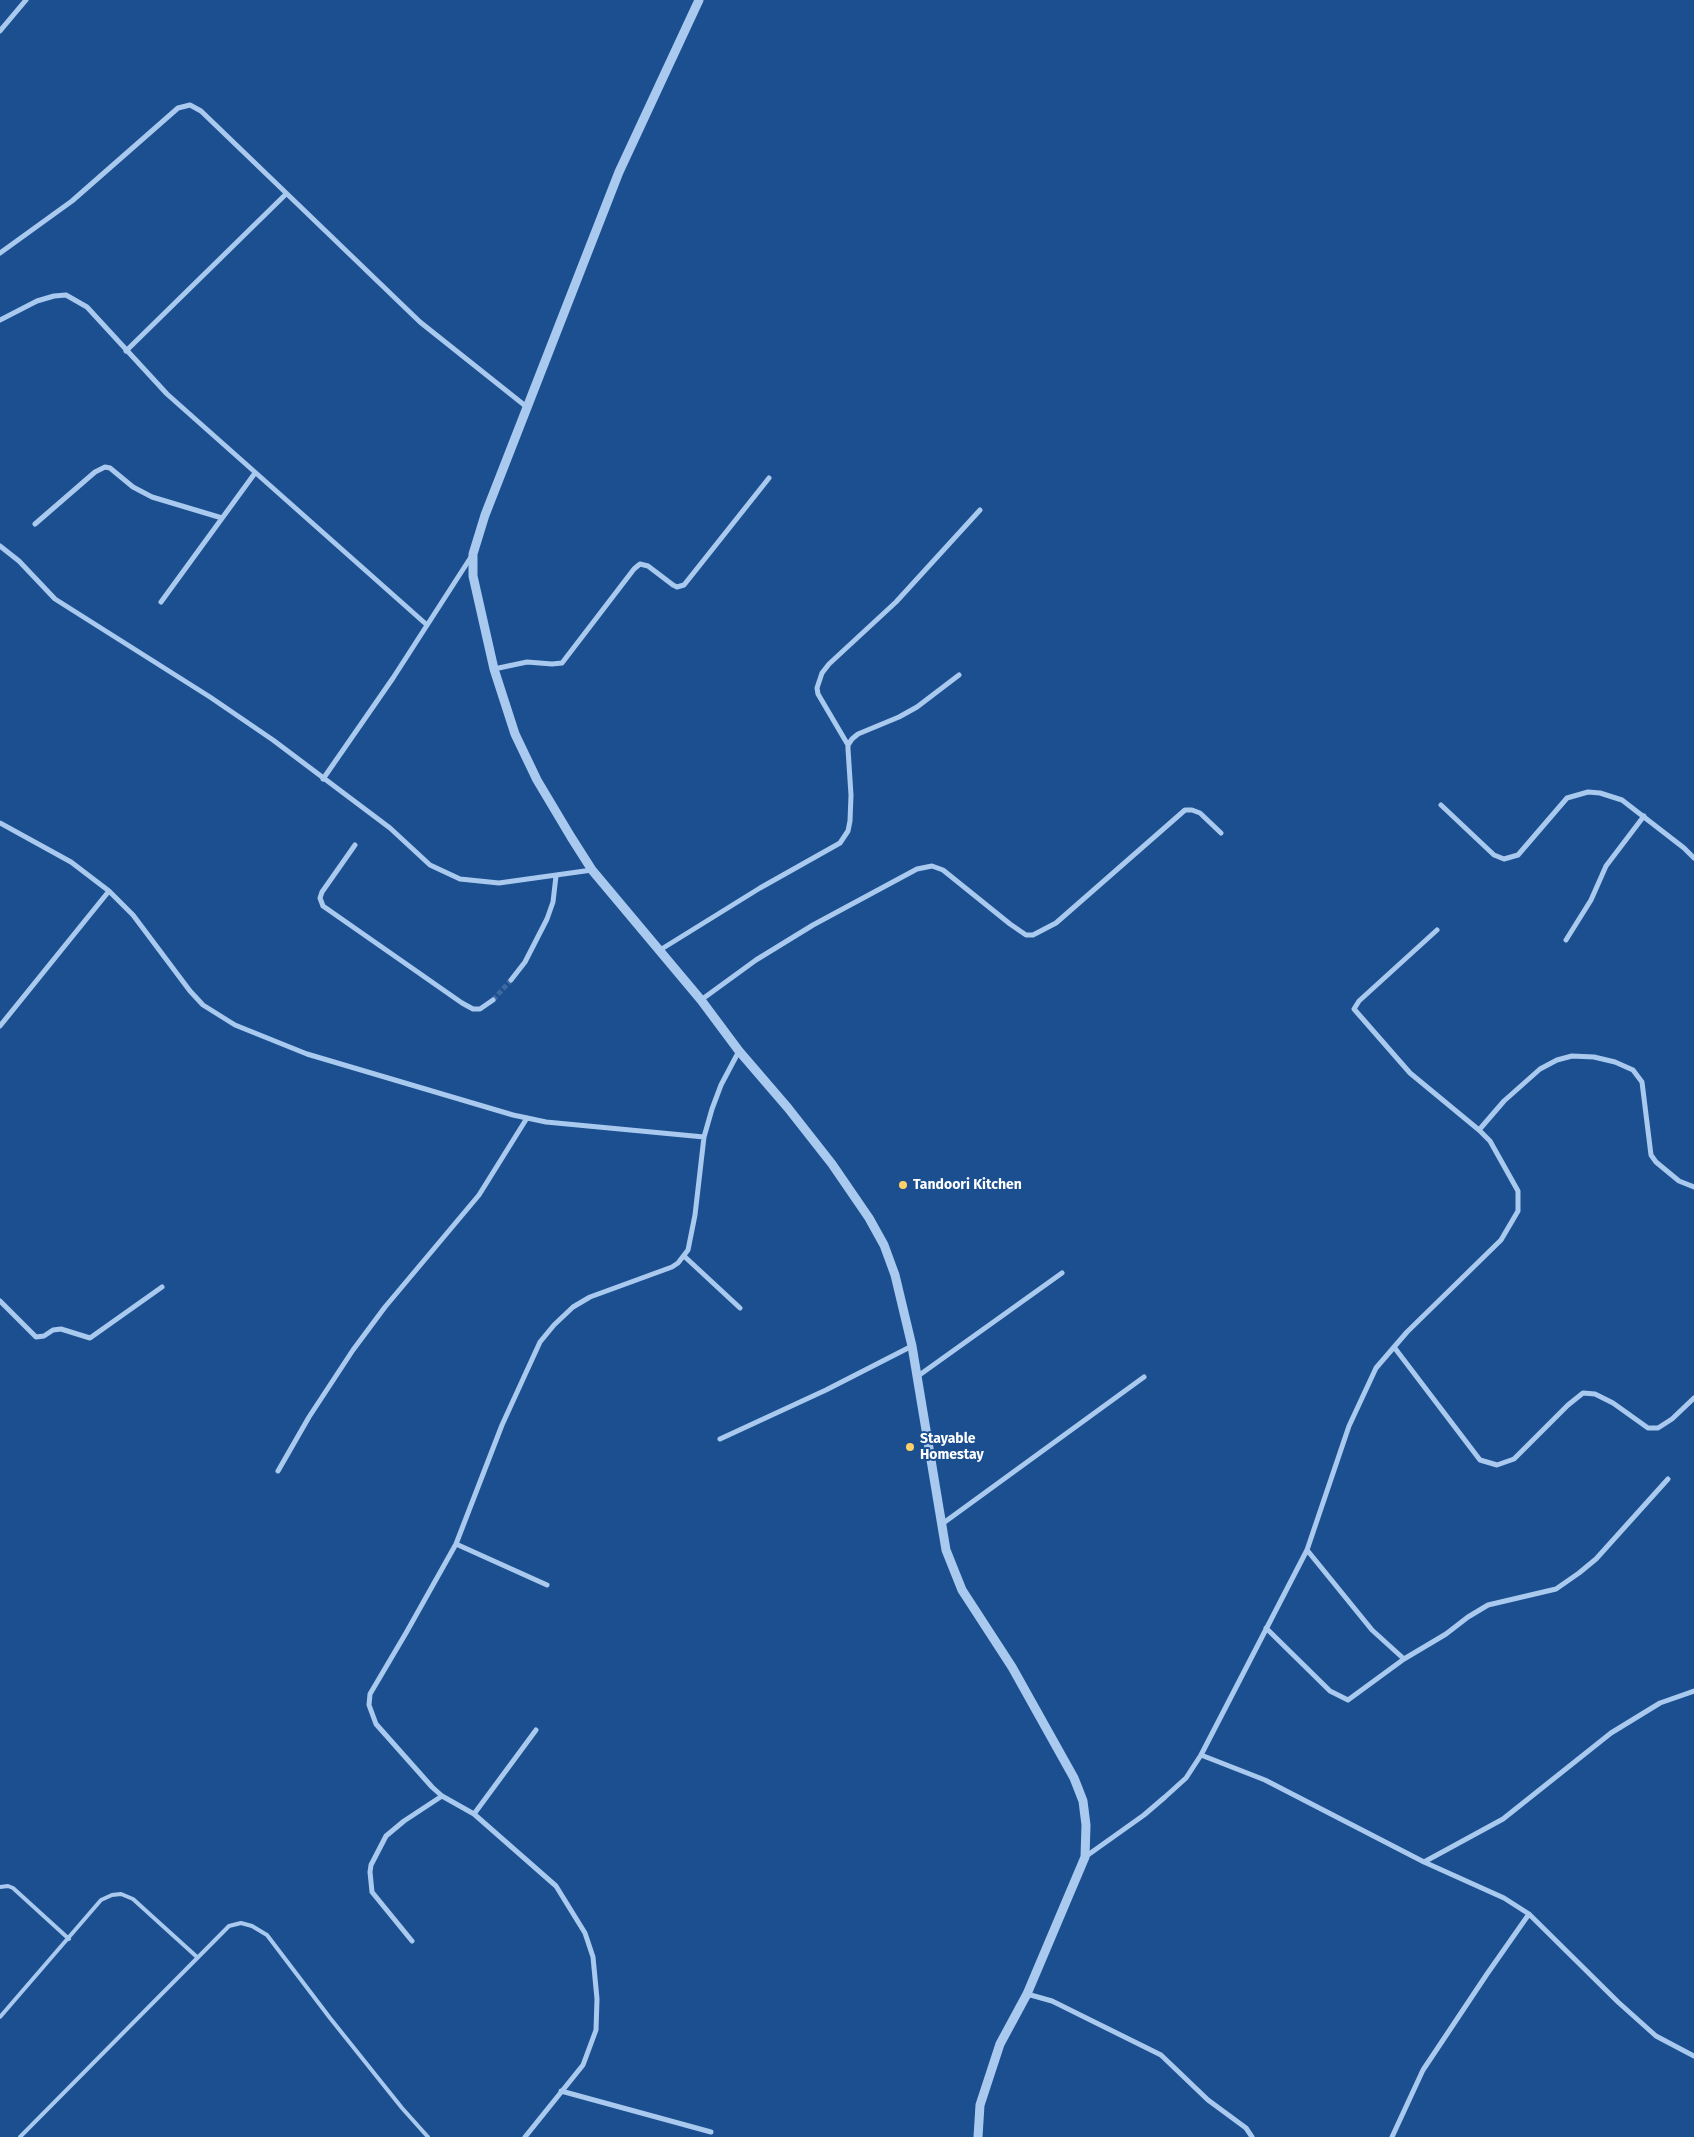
<!DOCTYPE html>
<html>
<head>
<meta charset="utf-8">
<style>
	body { margin:0 }
	canvas { display:block; background:#1b4f8f }
</style>
</head>
<body>
<canvas width="1694" height="2137"></canvas>
<script>
const ctx = document.querySelector('canvas').getContext('2d');
ctx.lineJoin = 'round';
const toPath = rows => new Path2D(rows.map(r => 'M' + r).join(''));
function strokePath(path, color, width, dash) { ctx.strokeStyle = color; ctx.lineWidth = width; ctx.lineCap = dash ? 'butt' : 'round'; ctx.setLineDash(dash || []); ctx.stroke(path); }
function write(font, color, halo, rows, align = 'center') {
  ctx.font = font + ' "Fira Sans",sans-serif'; ctx.lineWidth = 4; ctx.setLineDash([]); ctx.textBaseline = 'middle'; ctx.strokeStyle = halo; ctx.fillStyle = color; for (const [text, x, y, turn = 0] of rows) {
    ctx.save(); ctx.translate(x, y); ctx.rotate((+turn || 0) * Math.PI / 180); ctx.textAlign = isNaN(turn) ? turn : align; if (halo) ctx.strokeText(text, 0, 0); ctx.fillText(text, 0, 0); ctx.restore();
  }
}
const minorTunnel = toPath([
	[493,1000,511,980]
]);
const service = toPath([
	[0,1887,8,1886,13,1888,69,1939],
	[0,2017,101,1900,112,1895,121,1894,133,1899,197,1957],
	[20,2137,229,1926,241,1923,252,1926,267,1935,330,2018,402,2108,428,2137]
]);
const minor = toPath([
	[0,31,26,0],
	[0,253,72,201,178,108,190,105,201,111,420,322,528,408],
	[0,320,37,301,54,296,66,295,87,307,167,394,427,625],
	[126,351,286,194],
	[35,524,95,472,105,467,110,468,133,487,152,497,222,518],
	[0,546,19,561,55,599,210,697,273,740,390,828,430,865,460,879,499,883,592,870],
	[161,602,255,473],
	[494,669,527,662,552,664,562,663,634,569,640,564,648,566,673,585,677,587,684,585,769,478],
	[848,745,818,694,817,688,822,673,829,664,896,602,980,510],
	[323,779,393,678,471,557],
	[1441,805,1494,855,1504,859,1518,855,1567,798,1588,792,1600,793,1622,800,1684,848,1694,858],
	[0,823,71,862,109,891,133,915,190,991,203,1005,235,1025,307,1054,513,1115,546,1122,704,1137],
	[355,845,322,892,320,898,323,906,462,1003,473,1009,480,1009,493,1000],
	[1566,940,1591,900,1606,866,1644,816],
	[660,950,760,888,840,843,848,831,850,821,851,795,848,749,848,745,852,739,858,734,899,717,917,707,959,675],
	[511,980,525,962,547,919,553,902,556,876],
	[701,1000,756,960,813,925,917,869,932,866,943,870,1010,924,1026,935,1033,935,1056,923,1185,810,1192,810,1200,813,1221,833],
	[0,1026,109,891],
	[1479,1130,1504,1101,1540,1069,1557,1060,1572,1056,1594,1057,1615,1062,1633,1070,1642,1082,1651,1155,1656,1162,1679,1181,1694,1187],
	[684,1256,740,1308],
	[0,1301,36,1337,44,1336,53,1330,61,1329,90,1338,162,1287],
	[1394,1347,1480,1460,1497,1465,1514,1459,1568,1405,1583,1393,1595,1394,1613,1403,1648,1428,1658,1428,1672,1419,1694,1398],
	[918,1376,1062,1273],
	[720,1439,826,1390,912,1346],
	[278,1471,309,1417,353,1350,385,1307,479,1195,527,1118],
	[942,1524,1144,1377],
	[456,1544,547,1585],
	[1307,1550,1372,1630,1404,1659,1446,1634,1468,1617,1488,1605,1556,1589,1579,1573,1596,1559,1668,1479],
	[1266,1628,1330,1691,1348,1700,1404,1659],
	[1201,1755,1307,1550,1349,1426,1376,1368,1407,1332,1501,1240,1518,1211,1518,1191,1490,1141,1479,1130,1410,1073,1354,1009,1359,1001,1437,930],
	[474,1814,536,1730],
	[1085,1857,1144,1815,1165,1797,1186,1778,1201,1755,1265,1780,1424,1862,1503,1819,1611,1733,1660,1703,1694,1691],
	[1424,1862,1504,1898,1529,1914,1618,2002,1656,2036,1694,2056],
	[412,1941,372,1892,370,1872,371,1865,386,1836,404,1821,442,1796],
	[1027,1994,1052,2001,1161,2055,1208,2100,1246,2128,1252,2137],
	[561,2091,711,2132],
	[525,2137,583,2065,596,2030,597,1999,593,1957,585,1933,556,1886,474,1814,442,1796,432,1787,376,1724,369,1705,370,1694,406,1633,456,1544,502,1425,540,1342,554,1325,573,1307,590,1297,672,1267,678,1263,688,1250,695,1215,704,1137,712,1109,721,1085,739,1051],
	[1392,2137,1423,2070,1487,1974,1529,1914]
]);
const tertiary = toPath([
	[699,0,619,172,485,515,473,554,473,576,494,669,515,734,537,780,571,837,592,870,701,1000,739,1051,788,1108,832,1164,869,1218,884,1245,895,1275,912,1346,946,1550,962,1590,1012,1667,1074,1778,1083,1801,1086,1825,1085,1857,1027,1994,1000,2044,980,2105,978,2137]
]);
const markers = [
	[903,1185,5,"#ffd166"],
	[910,1447,5,"#ffd166"]
];
const poiNames = [
	["Tandoori Kitchen",913,1185],
	["Stayable",920,1439],
	["Homestay",920,1455]
];
strokePath(minorTunnel, '#3d69a0', 5, [5, 2.5]);
strokePath(service, '#a9c9ee', 4);
strokePath(minor, '#a9c9ee', 5);
strokePath(tertiary, '#a9c9ee', 9);
for (const [x, y, r, color] of markers) { const dot = new Path2D(); dot.arc(x, y, r, 0, 2 * Math.PI); ctx.fillStyle = color; ctx.fill(dot); strokePath(dot, '#1b4f8f', 2); }
write('bold 14px', '#fff', '#1b4f8f', poiNames, 'left');
</script>
</body>
</html>
